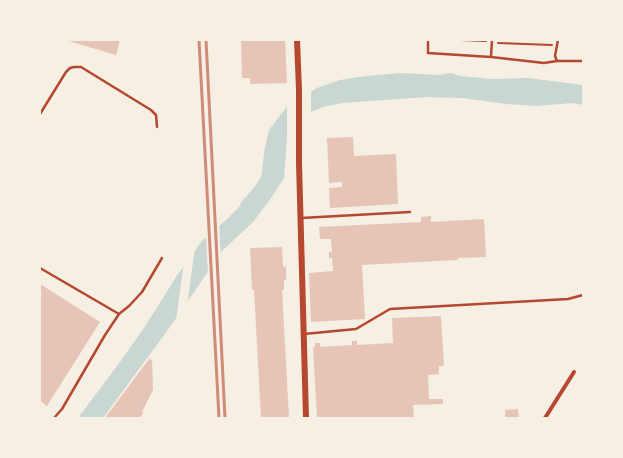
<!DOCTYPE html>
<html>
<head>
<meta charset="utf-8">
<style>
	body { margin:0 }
	#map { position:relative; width:623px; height:458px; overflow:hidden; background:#f6efe4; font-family:"Varela Round",sans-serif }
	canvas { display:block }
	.frame { position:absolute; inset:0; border:41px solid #f6efe4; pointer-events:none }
</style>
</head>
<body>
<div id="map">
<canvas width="623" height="458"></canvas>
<div class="frame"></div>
</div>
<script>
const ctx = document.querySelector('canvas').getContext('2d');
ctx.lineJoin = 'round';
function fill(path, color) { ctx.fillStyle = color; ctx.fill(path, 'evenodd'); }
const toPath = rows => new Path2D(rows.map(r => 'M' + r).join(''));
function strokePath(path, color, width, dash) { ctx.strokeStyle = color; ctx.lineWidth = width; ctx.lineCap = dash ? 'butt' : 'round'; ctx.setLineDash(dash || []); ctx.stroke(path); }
const water = toPath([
	[401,73,438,75,451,73,460,76,493,79,528,78,583,85,583,105,573,103,536,106,506,104,462,98,427,97,342,103,323,107,306,114,287,138,284,178,269,201,253,222,223,250,170,327,103,418,78,418,120,362,146,325,176,277,202,241,226,220,239,207,242,201,252,190,258,182,262,174,264,152,269,130,288,105,317,88,340,80,366,76]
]);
const pier = toPath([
	[311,89,311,114,307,115,300,122,290,138,287,138,287,104],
	[219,224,221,257,208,275,206,235],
	[195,248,187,305,176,321,184,262]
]);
const building = toPath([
	[65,40,120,40,116,55],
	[241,40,285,40,287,83,250,84,250,78,242,78],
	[353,137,354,156,396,154,398,204,330,208,329,188,342,187,342,182,329,183,327,138],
	[431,216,431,222,484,219,486,257,458,258,458,260,362,265,365,319,311,322,309,273,333,271,332,258,329,258,329,252,332,252,331,239,320,239,319,227,421,222,421,217],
	[282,247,283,267,286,266,286,280,284,280,284,290,282,290,289,418,261,418,254,290,252,290,250,248],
	[40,284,100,322,47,406,40,401],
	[441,316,444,366,439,366,439,374,428,375,429,399,443,399,443,404,413,405,414,418,317,418,313,347,315,347,315,343,320,343,320,347,352,345,352,341,357,341,357,345,393,343,392,318],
	[149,359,152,360,153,390,142,412,143,413,140,418,105,418],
	[518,409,519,418,505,418,505,410]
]);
const path = toPath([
	[460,40,486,41],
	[498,43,552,45]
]);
const service = toPath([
	[428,40,428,53,491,57,544,63,557,61,555,56,558,40],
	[491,57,492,40],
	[557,61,583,61],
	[40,114,66,72,70,68,74,67,81,67,151,110,156,115,157,127],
	[301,218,410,212],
	[40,268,119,314,129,306,142,292,162,258],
	[304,334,356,329,390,309,568,299,583,295],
	[54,418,62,409,105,335,119,314]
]);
const minor = toPath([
	[545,418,574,372]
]);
const tertiary = toPath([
	[297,40,299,90,299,163,306,418]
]);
const rail = toPath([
	[199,40,219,418],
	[206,40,225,418]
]);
fill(water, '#c9d6d2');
fill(pier, '#f6efe4');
fill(building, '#e6c5b7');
strokePath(path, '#b5482f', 2);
strokePath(service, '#b5482f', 2.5);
strokePath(minor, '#b5482f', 4);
strokePath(tertiary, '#b5482f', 6);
strokePath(rail, '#cf8b77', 3);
</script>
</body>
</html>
